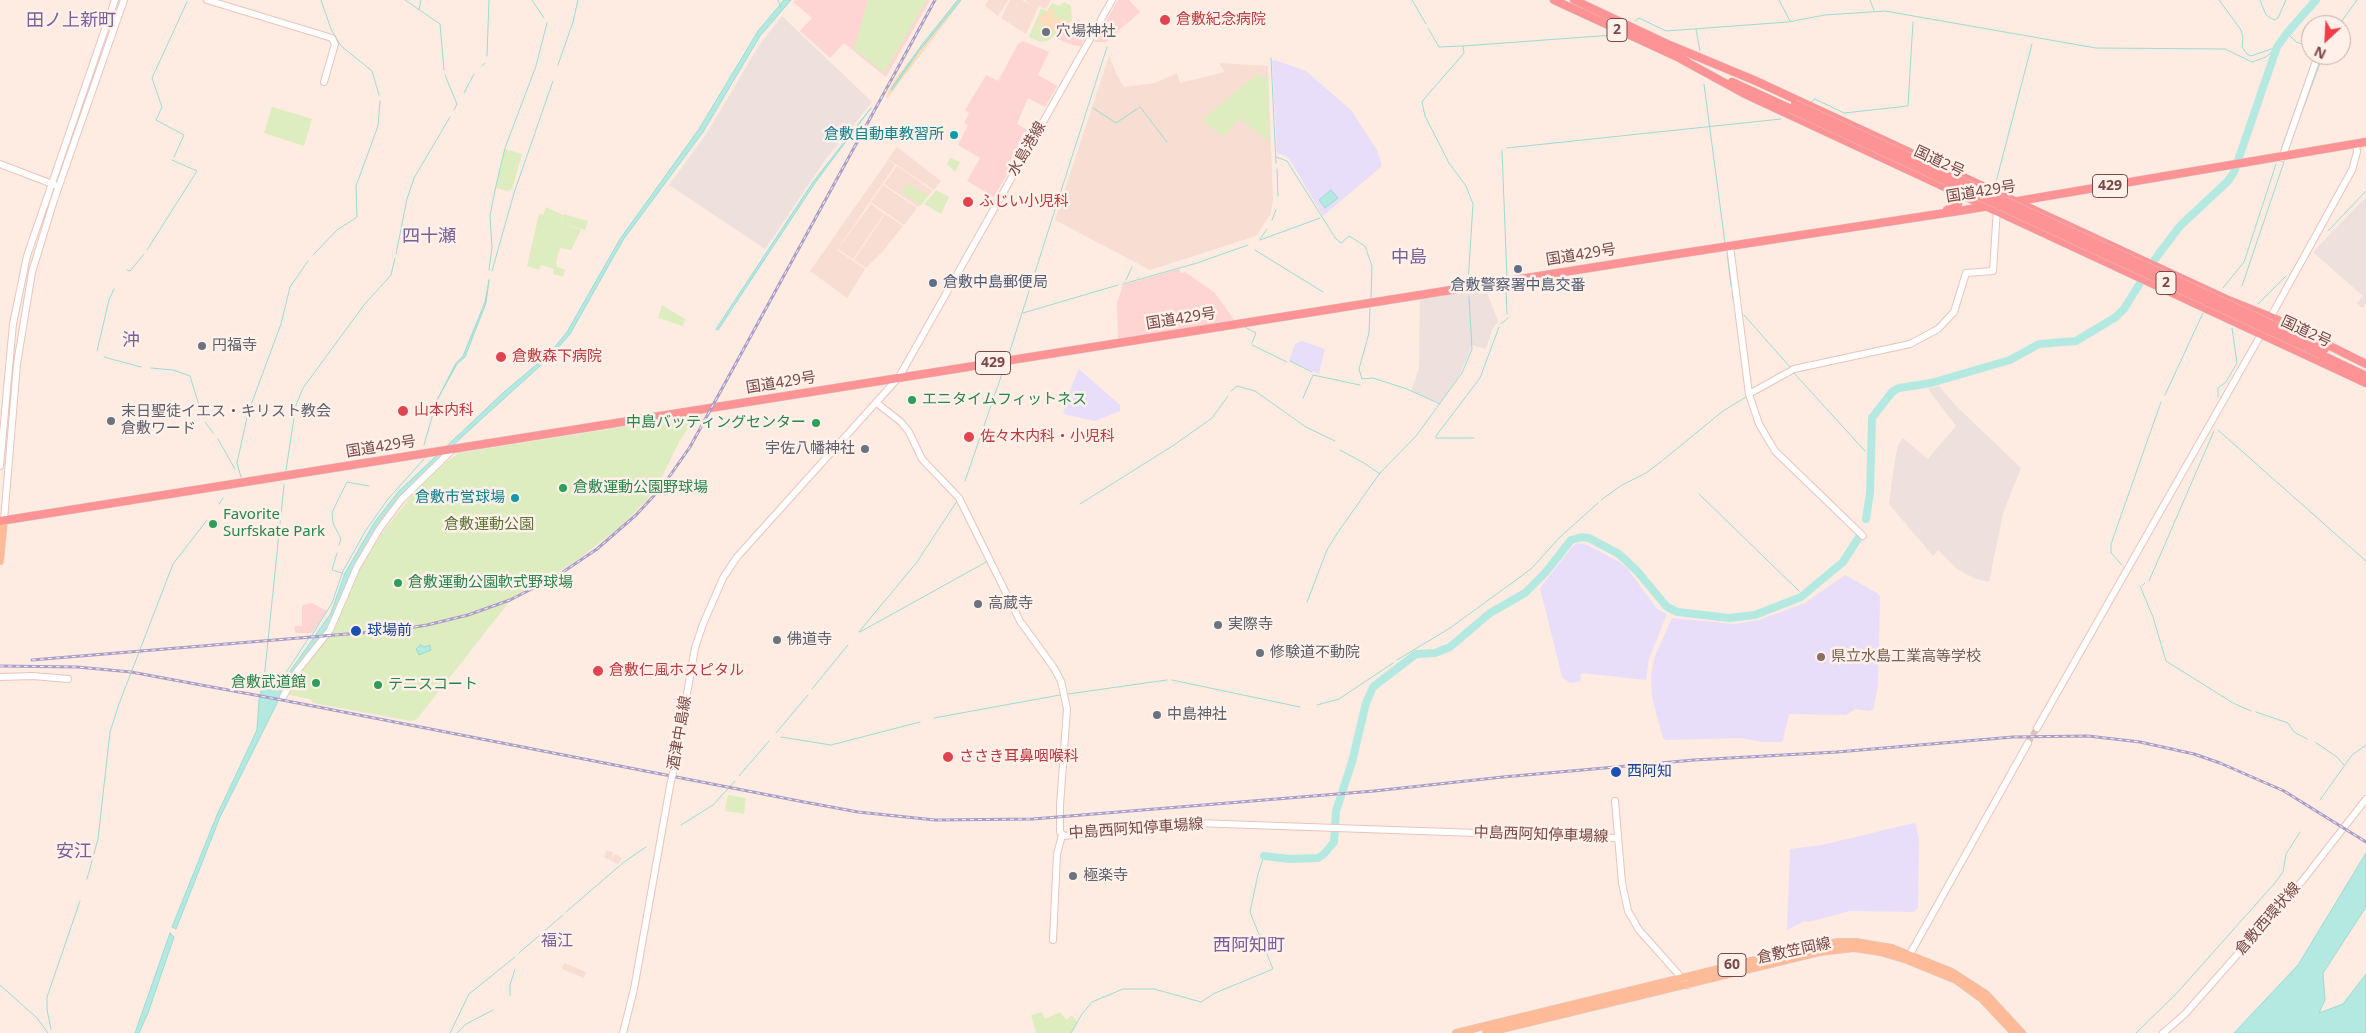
<!DOCTYPE html>
<html>
<head>
<meta charset="utf-8">
<style>
	body { margin:0 }
	#map { position:relative; width:2366px; height:1033px; overflow:hidden; background:#feebe1; font-family:"Noto Sans",sans-serif }
	canvas { display:block }
	.north { position:absolute; left:2301px; top:15px; width:50px; height:50px; box-sizing:border-box; background:#fff0e9; border:1px solid #c9ada8; border-radius:50%; rotate:205deg; font-size:14px; font-weight:700; line-height:20px; text-align:center; color:#784946 }
	.north::after { content:''; display:block; margin:auto; width:18px; height:22px; background:#f33c47; clip-path:polygon(50% 0,100% 100%,50% 72%,0 100%) }
</style>
</head>
<body>
<div id="map">
<canvas width="2366" height="1033"></canvas>
<div class="north">N</div>
</div>
<script>
const ctx = document.querySelector('canvas').getContext('2d');
ctx.lineJoin = 'round';
function fill(path, color) { ctx.fillStyle = color; ctx.fill(path, 'evenodd'); }
const toPath = rows => new Path2D(rows.map(r => 'M' + r).join(''));
function strokePath(path, color, width, dash) { ctx.strokeStyle = color; ctx.lineWidth = width; ctx.lineCap = dash ? 'butt' : 'round'; ctx.setLineDash(dash || []); ctx.stroke(path); }
function write(font, color, halo, rows, align = 'center') {
  ctx.font = font + ' "Noto Sans","Noto Sans JP",sans-serif'; ctx.lineWidth = 5; ctx.setLineDash([]); ctx.textBaseline = 'middle'; ctx.strokeStyle = halo; ctx.fillStyle = color; for (const [text, x, y, turn = 0] of rows) {
    ctx.save(); ctx.translate(x, y); ctx.rotate((+turn || 0) * Math.PI / 180); ctx.textAlign = isNaN(turn) ? turn : align; if (halo) ctx.strokeText(text, 0, 0); ctx.fillText(text, 0, 0); ctx.restore();
  }
}
const residential = toPath([
	[988,0,1008,0,998,16,985,6],
	[1010,0,1022,0,1030,5,1025,0,1051,0,1046,9,1039,6,1026,34,1001,18],
	[1109,56,1117,75,1124,87,1155,83,1177,73,1180,83,1225,72,1219,63,1268,66,1273,200,1270,215,1256,236,1150,270,1055,220],
	[897,147,941,181,934,190,888,159],
	[888,160,895,165,837,250,865,269,847,298,810,271],
	[897,166,933,191,918,207,884,184],
	[883,185,917,208,904,225,871,202],
	[871,204,884,214,853,259,838,249],
	[885,214,903,226,883,251,866,268,854,260],
	[606,851,613,852,612,859,615,854,622,858,618,864,604,857],
	[564,963,586,972,584,978,562,969]
]);
const commercial = toPath([
	[795,0,930,0,886,77,844,43,830,58,800,31,812,18,793,2],
	[1118,0,1129,0,1140,12,1127,24,1120,17,1126,24,1106,42,1094,42],
	[1078,19,1089,31,1081,46,1072,45,1056,38],
	[1023,41,1049,52,1038,75,1057,86,1045,107,1028,98,1017,124,1031,132,994,197,967,181,980,158,958,145,968,125,964,123,969,113,965,110,986,75,998,81,1018,44],
	[1179,269,1181,273,1185,272,1214,292,1235,321,1118,342,1117,303,1123,285],
	[312,603,327,611,312,633,295,633,295,626,302,626,302,605]
]);
const industrial = toPath([
	[782,16,872,102,825,160,765,249,669,185,707,133,760,44],
	[2366,197,2366,304,2362,308,2357,303,2363,296,2313,252],
	[1485,288,1498,321,1492,330,1486,349,1472,345,1459,376,1440,403,1411,392,1419,368,1420,299],
	[1939,386,1955,405,2021,468,2003,513,1989,582,1974,578,1957,569,1938,550,1933,556,1889,504,1894,465,1898,446,1903,438,1928,459,1956,426,1928,389]
]);
const education = toPath([
	[1275,60,1306,71,1351,110,1377,150,1382,166,1323,216,1290,160,1286,156,1277,153,1272,61],
	[1302,341,1325,349,1319,374,1289,361,1295,344],
	[1079,369,1120,405,1120,411,1095,421,1063,414,1070,390],
	[1577,543,1587,545,1618,561,1627,568,1657,609,1667,614,1649,659,1646,680,1582,673,1580,675,1581,681,1570,683,1562,677,1540,588,1571,548],
	[1845,575,1877,593,1880,597,1878,685,1873,710,1869,711,1855,709,1846,715,1789,714,1783,740,1781,742,1762,742,1741,738,1666,740,1663,738,1652,697,1651,674,1655,656,1672,618,1734,624,1759,620,1805,603],
	[1914,823,1916,825,1919,840,1918,908,1913,912,1850,911,1808,922,1804,921,1787,930,1790,849,1822,845]
]);
const green = toPath([
	[868,0,927,0,884,73,854,49],
	[1064,2,1071,6,1072,21,1048,41,1040,42,1031,38,1029,36,1041,9,1047,11,1052,3,1060,6],
	[1256,75,1268,78,1269,141,1239,118,1224,137,1202,120],
	[272,107,312,119,304,146,264,133],
	[505,149,522,154,512,189,508,191,496,188],
	[950,158,960,162,955,172,947,164],
	[908,183,928,196,921,205,902,192],
	[936,190,949,197,941,214,924,204],
	[546,207,563,215,561,224,564,214,588,221,585,230,566,225,581,230,571,250,560,248,556,262,557,267,565,270,563,277,553,274,554,269,541,265,539,270,527,266,539,214,543,215],
	[662,305,685,319,683,326,658,318],
	[698,415,680,440,662,477,648,499,620,527,576,561,544,581,513,597,417,719,411,721,313,703,310,699,289,695,298,675,334,631,360,569,380,536,415,491,446,462,459,453],
	[728,795,746,798,744,814,725,811],
	[1042,1012,1045,1019,1060,1012,1066,1020,1072,1015,1077,1022,1071,1033,1036,1033,1031,1015]
]);
const sand = toPath([
	[957,0,962,0,887,99,886,96,895,79],
	[1051,9,1055,11,1052,18,1056,20,1058,17,1065,21,1068,19,1069,23,1053,31,1042,23,1035,28,1042,14,1045,15]
]);
const water = toPath([
	[784,0,791,0,760,36,703,132,623,240,570,334,551,356,465,434,402,494,378,526,350,574,332,621,289,679,220,817,176,929,172,927,217,815,257,730,259,700,262,687,277,690,331,613,345,573,374,523,398,492,504,392,549,354,567,332,620,239,699,129,758,31,784,0],
	[958,0,961,0,919,51,892,90,891,89,921,46,958,0],
	[871,108,815,183,718,330,716,329,813,182,871,108],
	[1331,190,1338,198,1325,208,1319,200,1331,190],
	[489,280,486,303,465,357,457,364,435,404,456,363,463,356,485,302,489,280],
	[420,645,425,647,430,645,431,650,419,655,416,649,420,645],
	[2366,853,2366,907,2323,973,2325,1000,2319,1013,2343,1004,2366,974,2366,1033,2234,1033,2298,965,2366,853],
	[170,933,174,937,148,1013,139,1033,135,1033,170,933]
]);
const stream = toPath([
	[321,0,331,29,341,46,372,71,379,95],
	[405,0,440,24,444,70],
	[532,0,544,18],
	[778,0,781,7],
	[1412,0,1426,24],
	[1779,0,1790,21],
	[1870,0,1874,10],
	[2219,0,2241,30,2243,37,2242,47,2247,54,2251,56,2277,47],
	[2260,0,2266,15,2274,20,2278,18,2286,0],
	[419,10,421,0],
	[1635,21,1639,18,1666,31,1788,22,1825,15,1885,11,2096,48,2225,49,2252,62,2266,57,2277,47],
	[2339,25,2357,0],
	[1428,28,1439,47,1463,46],
	[1696,29,1700,51],
	[2287,33,2296,42,2311,47],
	[487,56,489,0],
	[1271,58,1276,163],
	[2314,59,2315,55],
	[558,65,573,22,578,0],
	[482,66,485,63],
	[445,75,457,104],
	[1704,84,1725,243],
	[464,93,474,74],
	[1811,102,1815,99,1844,113,1908,106,1913,22],
	[1093,108,1116,123,1140,107,1167,142],
	[454,110,457,104],
	[2292,139,2323,55],
	[2282,147,2311,65],
	[1507,148,1781,119],
	[1502,150,1507,278],
	[174,157,184,135,156,120,162,107,152,78,187,2],
	[1276,157,1287,161,1336,239,1341,243,1349,236,1365,246,1372,266,1371,298],
	[1277,169,1278,196],
	[1996,182,2032,44],
	[1272,220,1276,210],
	[2328,231,2366,191],
	[1260,239,1267,229],
	[1260,240,1320,218],
	[147,250,197,171,172,160],
	[1255,250,1323,292],
	[1727,253,1731,286],
	[314,254,337,230,357,217,356,186,378,126,380,101],
	[396,254,407,199,414,178,450,117],
	[127,270,130,271,144,254],
	[489,270,492,248,490,216,495,190,505,148,536,66,547,23],
	[492,271,514,193,553,81],
	[1126,280,1132,267],
	[1468,283,1473,204,1466,186,1449,163,1425,116,1422,102,1425,98,1464,53,1463,46,1613,35],
	[1123,284,1197,263,1248,245],
	[2242,286,2284,162],
	[1506,287,1507,314],
	[2223,288,2244,262,2276,164],
	[1732,292,1733,299],
	[2258,304,2286,276],
	[1370,308,1369,333,1359,369,1362,379,1373,378,1407,389,1440,404],
	[1023,313,1118,285],
	[1744,315,1790,367],
	[1501,324,1508,318],
	[1245,327,1256,333,1252,343],
	[1252,345,1287,362],
	[1889,346,1899,343],
	[97,351,109,300,114,289],
	[104,357,141,367],
	[1008,357,1107,47],
	[1290,361,1312,372],
	[151,368,173,370,190,376,203,418],
	[1793,372,1865,451],
	[1231,391,1237,386,1255,391,1306,427,1335,441],
	[2165,395,2203,313],
	[2218,397,2218,388,2226,382,2237,363,2232,328],
	[1303,398,1313,375,1360,385],
	[205,422,213,433],
	[2218,430,2366,561],
	[1474,438,1436,438,1436,436,1480,378,1499,327],
	[218,439,235,469],
	[424,445,436,403],
	[1340,450,1364,463,1380,474],
	[1870,452,1872,453],
	[1663,460,1723,411,1746,397],
	[286,470,296,405,303,388,364,305,391,275,395,258],
	[241,477,237,463,248,413,281,324,290,287,308,261],
	[965,481,1005,365],
	[1699,494,1799,591],
	[1601,500,1622,485,1646,473,1662,461],
	[219,504,223,498],
	[1080,504,1174,445,1212,418,1228,396],
	[339,545,341,539,333,523,332,513,337,502,347,482,369,486],
	[337,553,332,570,342,573],
	[2122,565,2111,553,2111,544,2161,402],
	[2149,581,2214,431],
	[2140,586,2153,617,2166,661,2233,703,2251,711],
	[2142,586,2145,583],
	[1800,595,1801,597],
	[1307,602,1327,550,1338,532,1380,473,1416,436,1462,373,1472,349,1469,297],
	[859,632,917,562,957,501],
	[860,632,988,561],
	[312,635,332,603,343,571,366,530,388,499,424,459],
	[1397,660,1450,628,1531,569,1559,538,1598,503],
	[1172,680,1300,707],
	[263,689,284,485],
	[812,689,848,645],
	[274,691,308,639],
	[1068,694,1167,680],
	[1317,705,1339,699,1393,663],
	[2256,712,2288,723,2294,732,2307,739],
	[934,718,1060,695],
	[776,733,808,695],
	[781,737,831,745,920,722],
	[2315,742,2337,757,2344,765],
	[739,776,769,741],
	[2320,800,2352,755,2366,745],
	[681,825,713,805,735,781],
	[87,879,98,839,110,732,119,704,173,564,207,520],
	[566,912,624,862,646,847],
	[519,953,563,915],
	[0,985,37,1018,48,1033],
	[510,996,510,985,515,969],
	[51,1029,47,1010,47,997,80,901],
	[450,1033,469,994,515,957],
	[457,1033,466,1024,493,1010],
	[1071,1033,1082,1014,1092,1002,1123,989,1154,989,1201,1002,1215,993,1273,969,1250,912,1258,874,1264,856],
	[2136,1033,2176,994,2274,884,2283,872,2286,854,2300,832]
]);
const river = toPath([
	[2155,259,2180,226,2228,181,2234,172,2277,47,2287,33,2316,0],
	[1866,519,1870,493,1872,418,1892,392,1899,388,1931,383,2010,360,2039,344,2076,341,2116,317,2124,309,2140,283],
	[1335,825,1336,811,1352,762,1366,703,1373,687,1416,654,1435,653,1450,647,1490,613,1525,593,1545,573,1571,540,1582,537,1589,538,1619,554,1637,571,1667,607,1678,612,1729,618,1755,615,1801,597,1843,562,1859,537],
	[1264,856,1290,859,1318,858,1324,854,1334,842,1335,831]
]);
const secondaryTunnel = toPath([
	[2028,743,2037,728]
]);
const secondary = toPath([
	[207,0,332,38,335,44,324,82],
	[2282,158,2316,61],
	[0,164,55,185],
	[1730,246,1749,394,1759,424,1775,451,1863,536],
	[2269,320,2352,170,2357,152,2356,144],
	[1749,394,1794,369,1910,344,1938,329,1954,312,1966,273,1993,271,1997,208],
	[878,404,901,422,909,432,922,459,959,498,1020,621,1054,668,1061,681,1067,709,1060,805,1060,832,1064,836,1121,829,1196,823,1617,838],
	[0,466,13,324,27,256,115,0],
	[4,520,17,364,32,272,54,200,124,0],
	[0,677,33,676,68,679],
	[283,697,298,670,330,630,357,567,380,528,401,500,453,449],
	[2037,728,2263,331],
	[674,768,695,648,703,624,723,578,737,557,899,377,1112,0],
	[1615,801,1622,883,1628,911,1639,930,1688,985],
	[1053,940,1057,854,1062,835],
	[1910,954,2028,743],
	[623,1033,634,989,670,786],
	[2163,1033,2185,1014,2303,880,2366,799]
]);
const primary = toPath([
	[0,561,4,520],
	[1456,1033,1784,953,1838,942,1856,942,1892,948,1952,972,1986,994,2022,1033],
	[1486,1033,1820,952,1854,948,1880,952,1907,960,1956,980,1982,999,2014,1033]
]);
const highway = toPath([
	[1554,0,1686,61],
	[1574,0,1676,48],
	[1672,46,1756,81,2228,300,2278,320,2366,364],
	[1681,59,1745,94,2366,383],
	[1732,82,1789,108],
	[1947,210,1958,204,1959,196,1955,192],
	[2322,355,2366,376],
	[0,521,1671,255,1965,210,2366,142]
]);
const rail = toPath([
	[32,660,396,630,427,625,468,615,510,600,557,576,597,549,636,515,662,487,690,447,935,0],
	[0,666,77,667,131,672,282,700,799,801,858,812,935,820,1033,819,1374,791,1503,777,1694,760,1837,752,2013,737,2088,736,2140,742,2194,754,2220,763,2284,791,2366,842]
]);
const secondaryBridge = toPath([
	[670,786,674,768]
]);
const highwayBridge = toPath([
	[1795,104,2325,349],
	[1789,108,2322,355]
]);
const markers = [
	[1165,20,6,"#e0444e"],
	[1046,32,5,"#6b7280"],
	[954,135,5,"#0f9aa8"],
	[968,202,6,"#e0444e"],
	[1518,269,5,"#5c6f8a"],
	[933,283,5,"#5c6f8a"],
	[202,346,5,"#6b7280"],
	[501,357,6,"#e0444e"],
	[912,400,5,"#2e9e5b"],
	[403,411,6,"#e0444e"],
	[111,421,5,"#6b7280"],
	[816,423,5,"#2e9e5b"],
	[969,437,6,"#e0444e"],
	[865,449,5,"#6b7280"],
	[563,488,5,"#2e9e5b"],
	[515,498,5,"#0f9aa8"],
	[213,524,5,"#2e9e5b"],
	[398,583,5,"#2e9e5b"],
	[978,604,5,"#6b7280"],
	[1218,625,5,"#6b7280"],
	[356,631,6,"#1a4fb4"],
	[777,640,5,"#6b7280"],
	[1260,653,5,"#6b7280"],
	[1821,657,5,"#8d6e63"],
	[598,671,6,"#e0444e"],
	[316,683,5,"#2e9e5b"],
	[378,685,5,"#2e9e5b"],
	[1157,715,5,"#6b7280"],
	[948,757,6,"#e0444e"],
	[1616,772,6,"#1a4fb4"],
	[1073,876,5,"#6b7280"]
];
const shields = [
	[1617,30,20],
	[2110,186,35],
	[2166,283,20],
	[993,363,35],
	[1732,965,28]
];
const shieldNames = [
	["2",1617,30],
	["429",2110,186],
	["2",2166,283],
	["429",993,363],
	["60",1732,965]
];
const healthNames = [
	["倉敷紀念病院",1176,20],
	["ふじい小児科",979,202],
	["倉敷森下病院",512,357],
	["山本内科",414,411],
	["佐々木内科・小児科",980,437],
	["倉敷仁風ホスピタル",609,671],
	["ささき耳鼻咽喉科",959,757]
];
const worshipNames = [
	["穴場神社",1056,32],
	["円福寺",212,346],
	["末日聖徒イエス・キリスト教会",121,412],
	["倉敷ワード",121,429],
	["宇佐八幡神社",855,449,"right"],
	["高蔵寺",988,604],
	["実際寺",1228,625],
	["佛道寺",787,640],
	["修験道不動院",1270,653],
	["中島神社",1167,715],
	["極楽寺",1083,876]
];
const cultureNames = [
	["倉敷自動車教習所",944,135],
	["倉敷市営球場",505,498]
];
const streetNames = [
	["水島港線",1027,149,-60],
	["国道2号",1939,162,25],
	["国道429号",1981,192,-9],
	["国道429号",1581,255,-9],
	["国道429号",1181,319,-9],
	["国道2号",2306,332,25],
	["国道429号",781,383,-9],
	["国道429号",381,447,-9],
	["酒津中島線",680,733,-80],
	["中島西阿知停車場線",1136,829,-4],
	["中島西阿知停車場線",1541,835,2],
	["倉敷西環状線",2268,919,-49],
	["倉敷笠岡線",1794,951,-12]
];
const serviceNames = [
	["倉敷中島郵便局",943,283],
	["倉敷警察署中島交番",1518,286,"center"]
];
const leisureNames = [
	["エニタイムフィットネス",922,400],
	["中島バッティングセンター",806,423,"right"],
	["倉敷運動公園野球場",573,488],
	["Favorite",223,515],
	["Surfskate Park",223,532],
	["倉敷運動公園軟式野球場",408,583],
	["倉敷武道館",306,683,"right"],
	["テニスコート",388,685]
];
const parkNames = [
	["倉敷運動公園",489,525]
];
const transitNames = [
	["球場前",367,631],
	["西阿知",1627,772]
];
const educationNames = [
	["県立水島工業高等学校",1831,657]
];
const neighbourhoodNames = [
	["福江",557,941]
];
const quarterNames = [
	["田ノ上新町",71,21],
	["四十瀬",429,237],
	["中島",1409,258],
	["沖",131,341],
	["安江",74,852],
	["西阿知町",1249,946]
];
fill(residential, '#f8ddd2');
fill(commercial, '#ffd5d4');
fill(industrial, '#ede0dd');
fill(education, '#e8defa');
fill(green, '#deedbf');
fill(sand, '#ffdcba');
fill(water, '#b4e9e2');
strokePath(water, '#9adcd3', 1);
strokePath(stream, '#9adcd3', 1);
strokePath(river, '#b4e9e2', 8);
strokePath(secondaryTunnel, '#dcc2ba', 6, [6, 3]);
strokePath(secondary, '#ebc4bc', 8);
strokePath(primary, '#d9cccb', 8);
strokePath(highway, '#d9cccb', 9);
strokePath(secondary, '#fff', 6);
strokePath(primary, '#ffbb97', 7);
strokePath(highway, '#fe9395', 8);
strokePath(rail, '#aa9fc8', 3);
strokePath(rail, '#fff0e9', 1, [4]);
strokePath(secondaryBridge, '#ebc4bc', 8, []);
strokePath(highwayBridge, '#d9cccb', 9, []);
strokePath(secondaryBridge, '#fff', 6);
strokePath(highwayBridge, '#fe9395', 8);
for (const [x, y, r, color] of markers) { const dot = new Path2D(); dot.arc(x, y, r, 0, 2 * Math.PI); ctx.fillStyle = color; ctx.fill(dot); strokePath(dot, '#fff0e9', 2); }
for (const [x, y, w] of shields) { const box = new Path2D(); box.roundRect(x - w / 2, y - 11.5, w, 23, 4); ctx.fillStyle = '#fff0e9'; ctx.fill(box); strokePath(box, '#784946', 1); }
write('bold 14px', '#784946', null, shieldNames);
write('15px', '#be3a42', '#fff0e9', healthNames, 'left');
write('15px', '#5b616d', '#fff0e9', worshipNames, 'left');
write('15px', '#0d838f', '#fff0e9', cultureNames, 'right');
write('15px', '#784946', '#fff0e9', streetNames);
write('15px', '#4e5e75', '#fff0e9', serviceNames, 'left');
write('15px', '#27864d', '#fff0e9', leisureNames, 'left');
write('15px', '#5a7337', '#fff0e9', parkNames);
write('15px', '#164399', '#fff0e9', transitNames, 'left');
write('15px', '#785e54', '#fff0e9', educationNames, 'left');
write('16px', '#77619c', '#fff0e9', neighbourhoodNames);
write('18px', '#77619c', '#fff0e9', quarterNames);
</script>
</body>
</html>
